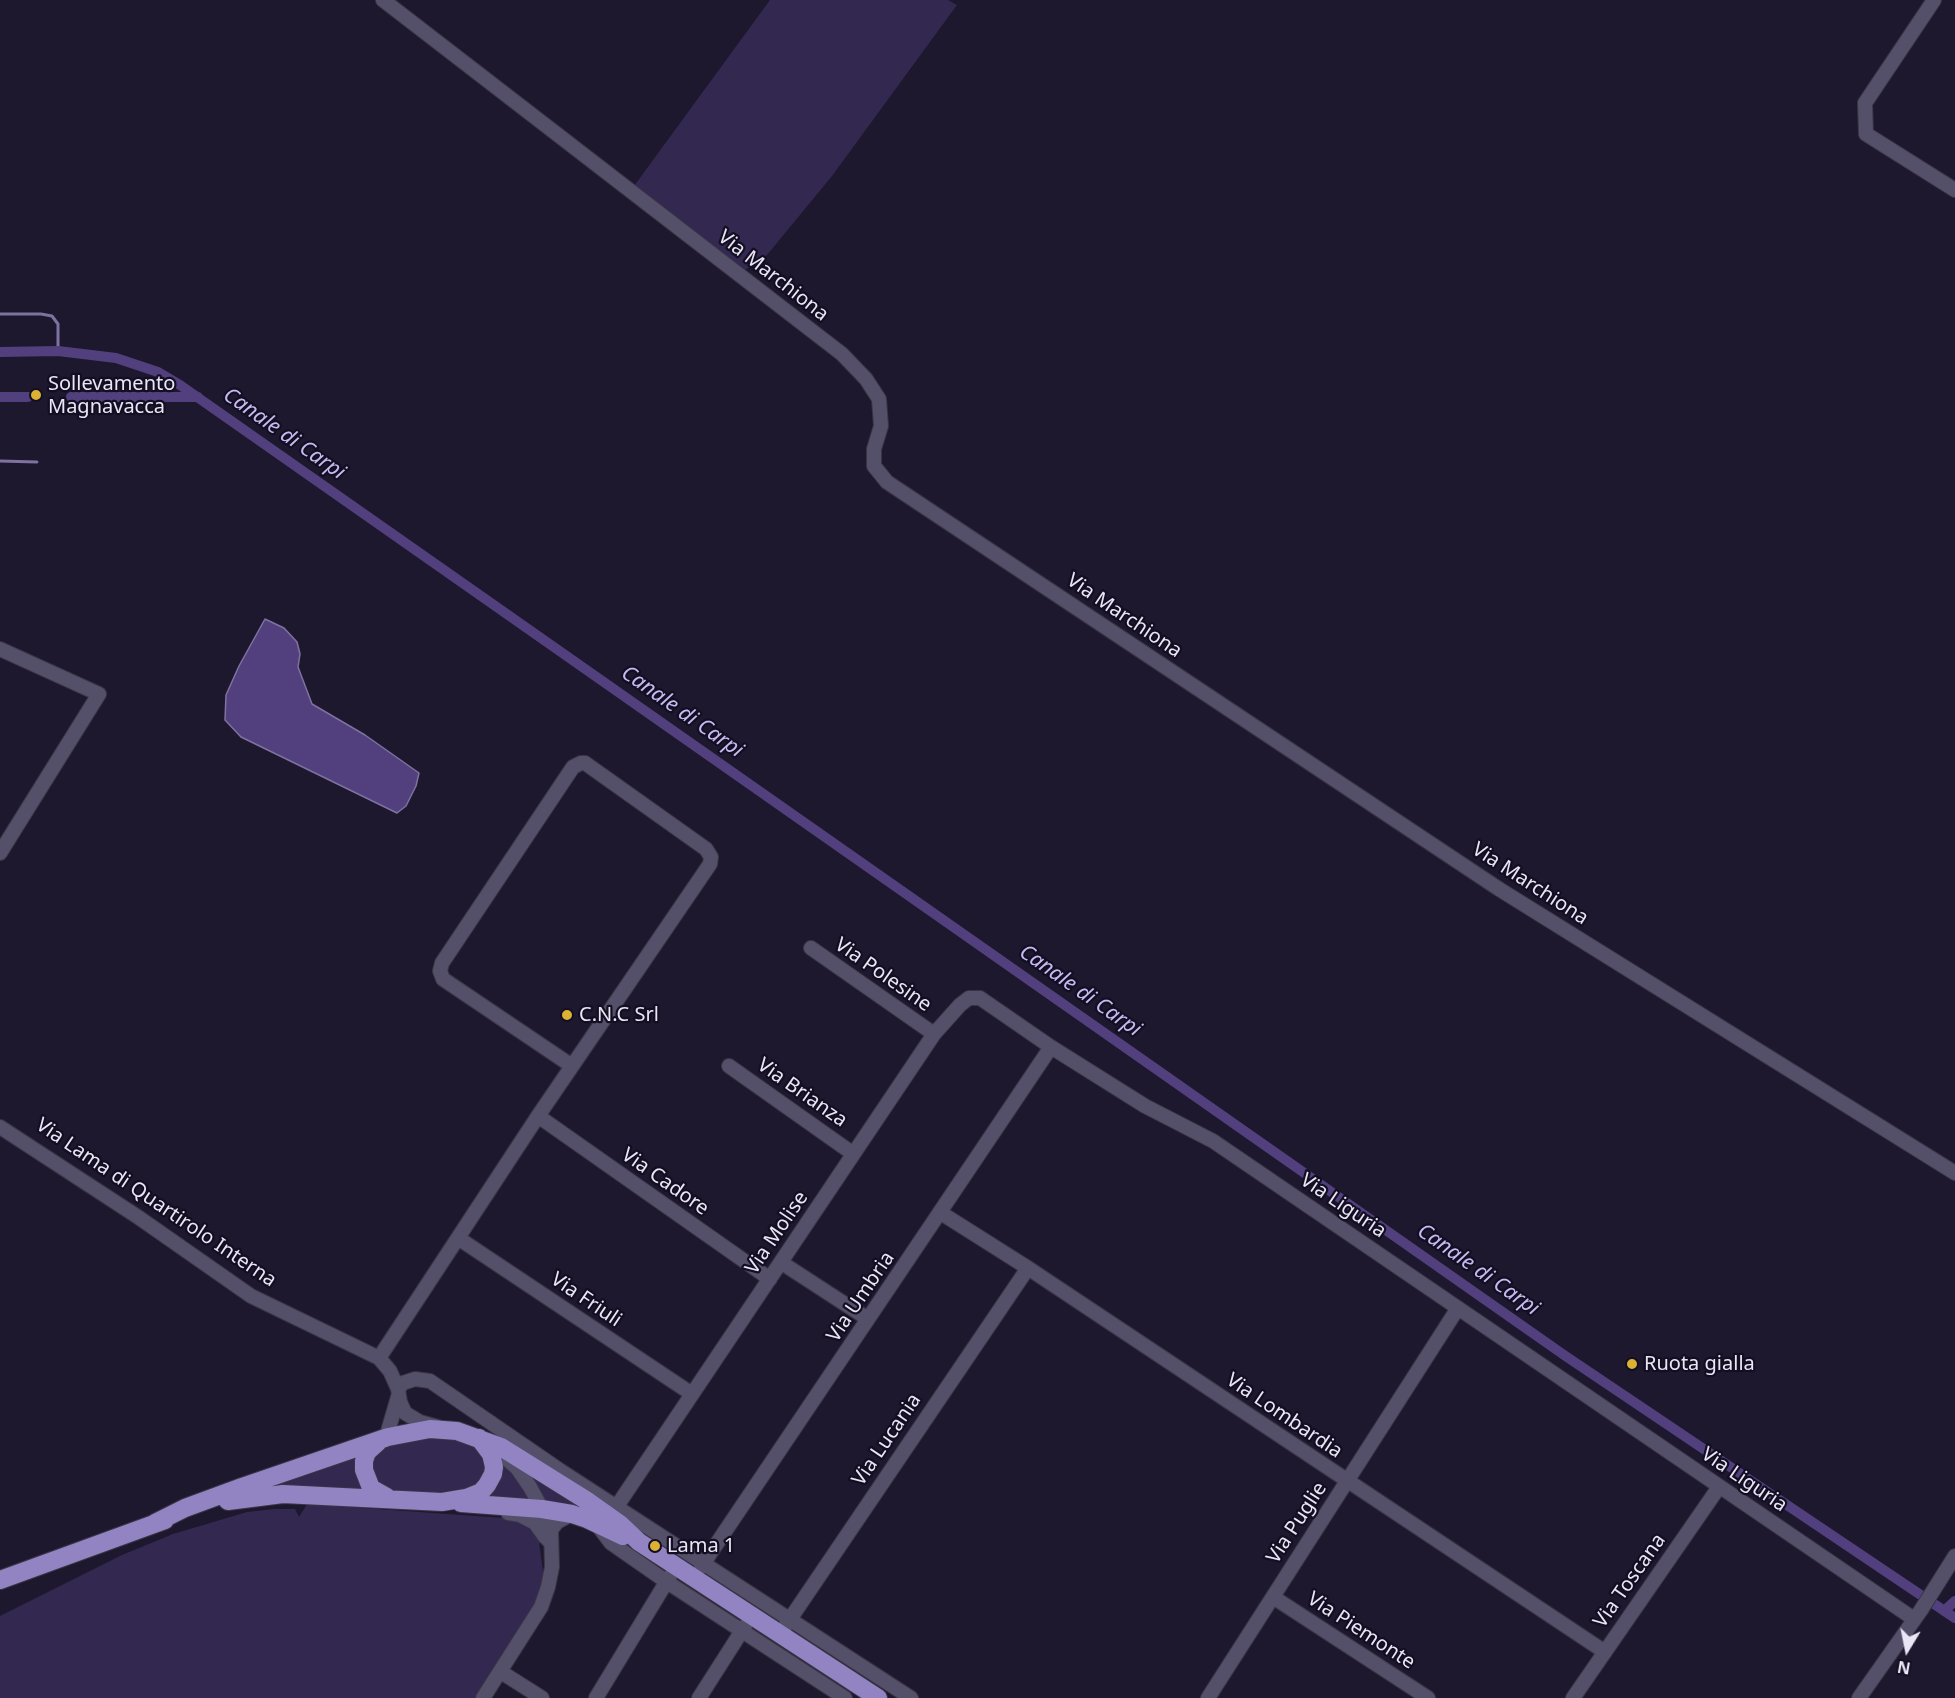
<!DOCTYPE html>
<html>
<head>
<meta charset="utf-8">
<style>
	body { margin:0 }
	#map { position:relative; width:1955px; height:1698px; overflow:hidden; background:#1d182d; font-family:"Noto Sans",sans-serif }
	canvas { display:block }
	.north { position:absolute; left:1877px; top:1620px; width:60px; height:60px; -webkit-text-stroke:4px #140e23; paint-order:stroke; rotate:190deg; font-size:16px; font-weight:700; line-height:24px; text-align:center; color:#e9e6f5 }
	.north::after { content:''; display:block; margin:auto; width:21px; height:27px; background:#e9e6f5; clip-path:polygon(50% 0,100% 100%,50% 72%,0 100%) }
</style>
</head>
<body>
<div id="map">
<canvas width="1955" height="1698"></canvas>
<div class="north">N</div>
</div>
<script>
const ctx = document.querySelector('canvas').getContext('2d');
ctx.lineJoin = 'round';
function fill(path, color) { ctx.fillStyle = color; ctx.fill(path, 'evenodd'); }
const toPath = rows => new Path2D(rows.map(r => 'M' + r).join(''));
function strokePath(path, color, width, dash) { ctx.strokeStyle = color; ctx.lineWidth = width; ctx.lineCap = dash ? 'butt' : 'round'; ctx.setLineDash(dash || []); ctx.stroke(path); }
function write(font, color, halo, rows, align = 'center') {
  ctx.font = font + ' "Noto Sans",sans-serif'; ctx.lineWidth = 4.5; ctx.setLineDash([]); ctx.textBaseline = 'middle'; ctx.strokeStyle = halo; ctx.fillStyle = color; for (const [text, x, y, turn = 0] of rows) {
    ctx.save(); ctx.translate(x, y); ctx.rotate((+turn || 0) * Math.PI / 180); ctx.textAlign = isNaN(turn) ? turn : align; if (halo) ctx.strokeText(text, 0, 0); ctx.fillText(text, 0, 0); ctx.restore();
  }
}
const green = toPath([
	[770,0,948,0,957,5,832,176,767,255,745,270,634,186],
	[417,1437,457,1439,473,1445,480,1450,487,1465,482,1484,460,1494,392,1490,380,1486,372,1474,371,1461,379,1450,395,1443],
	[360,1453,370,1493,253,1487],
	[503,1462,514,1472,535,1504,482,1501,495,1489,500,1478],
	[524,1466,583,1505,581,1509,545,1505],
	[307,1504,504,1518,521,1522,535,1534,539,1542,544,1578,539,1604,478,1698,0,1698,0,1616,122,1555,173,1534,247,1512,274,1509,295,1509,299,1517]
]);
const water = toPath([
	[265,619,284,628,297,642,300,654,298,667,312,704,365,735,419,773,416,786,406,806,397,813,241,737,225,720,226,695,239,666,265,619]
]);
const stream = toPath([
	[0,314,41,314,52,316,58,324,58,351],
	[0,461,37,462]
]);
const canal = toPath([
	[0,352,58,351,116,358,158,372,180,385,1564,1355,1955,1618],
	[0,397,28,397],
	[71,397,198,397],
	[1944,1611,1955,1601]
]);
const minor = toPath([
	[383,0,842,354,866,379,879,399,881,426,874,449,874,466,887,482,1499,889,1955,1173],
	[1934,0,1865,103,1866,134,1955,190],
	[0,649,99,694,0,853],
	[811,948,934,1034],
	[729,1066,852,1153],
	[538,1116,770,1279],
	[0,1127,138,1217,251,1296,379,1358,390,1371,398,1389,400,1402,405,1413,420,1422,438,1427],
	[941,1213,1028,1268,1605,1652],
	[458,1238,692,1394],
	[782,1263,868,1319],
	[379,1358,538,1116,710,864,711,857,706,849,585,763,581,763,573,767,442,963,440,971,443,979,572,1066],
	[398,1389,403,1383,415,1379,430,1381,561,1471,911,1698],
	[386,1438,398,1397],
	[501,1454,517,1468,530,1487,542,1509,548,1540],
	[617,1506,934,1034,960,1005,969,998,980,998,1051,1047,1145,1106,1213,1141,1914,1619],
	[508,1513,520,1515,535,1523,545,1537],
	[598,1526,611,1543,667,1582,845,1698],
	[701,1567,1051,1047],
	[1273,1597,1428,1698],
	[784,1628,1028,1268],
	[501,1672,542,1698],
	[483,1698,541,1607,548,1587,552,1567,551,1530,557,1522,572,1514],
	[596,1698,670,1576],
	[699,1698,745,1626],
	[1208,1698,1458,1308],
	[1573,1698,1719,1487],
	[1859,1698,1921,1610,1955,1556]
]);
const major = toPath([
	[378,1442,367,1452,364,1461,364,1470,371,1488,387,1497],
	[228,1501,283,1494,442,1502,466,1498,481,1492,487,1485,493,1474,494,1467,491,1454,479,1438],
	[461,1503,542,1509,572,1514,587,1519,623,1536],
	[155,1523,185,1508,242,1487,388,1437,430,1429,457,1431,501,1447,589,1502,620,1524,639,1542,878,1698],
	[0,1580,165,1520]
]);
const markers = [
	[36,395,6,"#dbb233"],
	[567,1015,6,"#dbb233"],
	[1632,1364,6,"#dbb233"],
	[655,1546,6,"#dbb233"]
];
const streetNames = [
	["Via Marchiona",773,276,38],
	["Via Marchiona",1124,616,34],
	["Via Marchiona",1530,884,33],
	["Via Polesine",883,975,35],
	["Via Brianza",802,1093,35],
	["Via Cadore",665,1182,35],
	["Via Lama di Quartirolo Interna",156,1203,34],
	["Via Liguria",1343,1206,34],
	["Via Molise",777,1233,-56],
	["Via Umbria",861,1297,-56],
	["Via Friuli",586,1300,34],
	["Via Lombardia",1284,1416,34],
	["Via Lucania",887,1440,-56],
	["Via Liguria",1744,1480,34],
	["Via Puglie",1297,1523,-57],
	["Via Toscana",1630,1581,-55],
	["Via Piemonte",1361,1631,33]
];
const poiNames = [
	["Sollevamento",48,384],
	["Magnavacca",48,407],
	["C.N.C Srl",579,1015],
	["Ruota gialla",1644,1364],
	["Lama 1",667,1546]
];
const waterNames = [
	["Canale di Carpi",284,434,35],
	["Canale di Carpi",682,712,35],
	["Canale di Carpi",1080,991,35],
	["Canale di Carpi",1478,1270,35]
];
fill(green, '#332850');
fill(water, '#51407d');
strokePath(water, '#7f72a1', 1.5);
strokePath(stream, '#7f72a1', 3);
strokePath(canal, '#51407d', 10);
strokePath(minor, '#3a3546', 16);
strokePath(major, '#3a3546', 20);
strokePath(minor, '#555069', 14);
strokePath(major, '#9283c2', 18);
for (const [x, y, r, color] of markers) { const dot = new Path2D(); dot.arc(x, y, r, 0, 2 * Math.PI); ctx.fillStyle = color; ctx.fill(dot); strokePath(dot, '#140e23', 2); }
write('20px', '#e9e6f5', '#140e23', streetNames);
write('20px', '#e9e6f5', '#140e23', poiNames, 'left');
write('italic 21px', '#c6baf1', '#140e23', waterNames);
</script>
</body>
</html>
